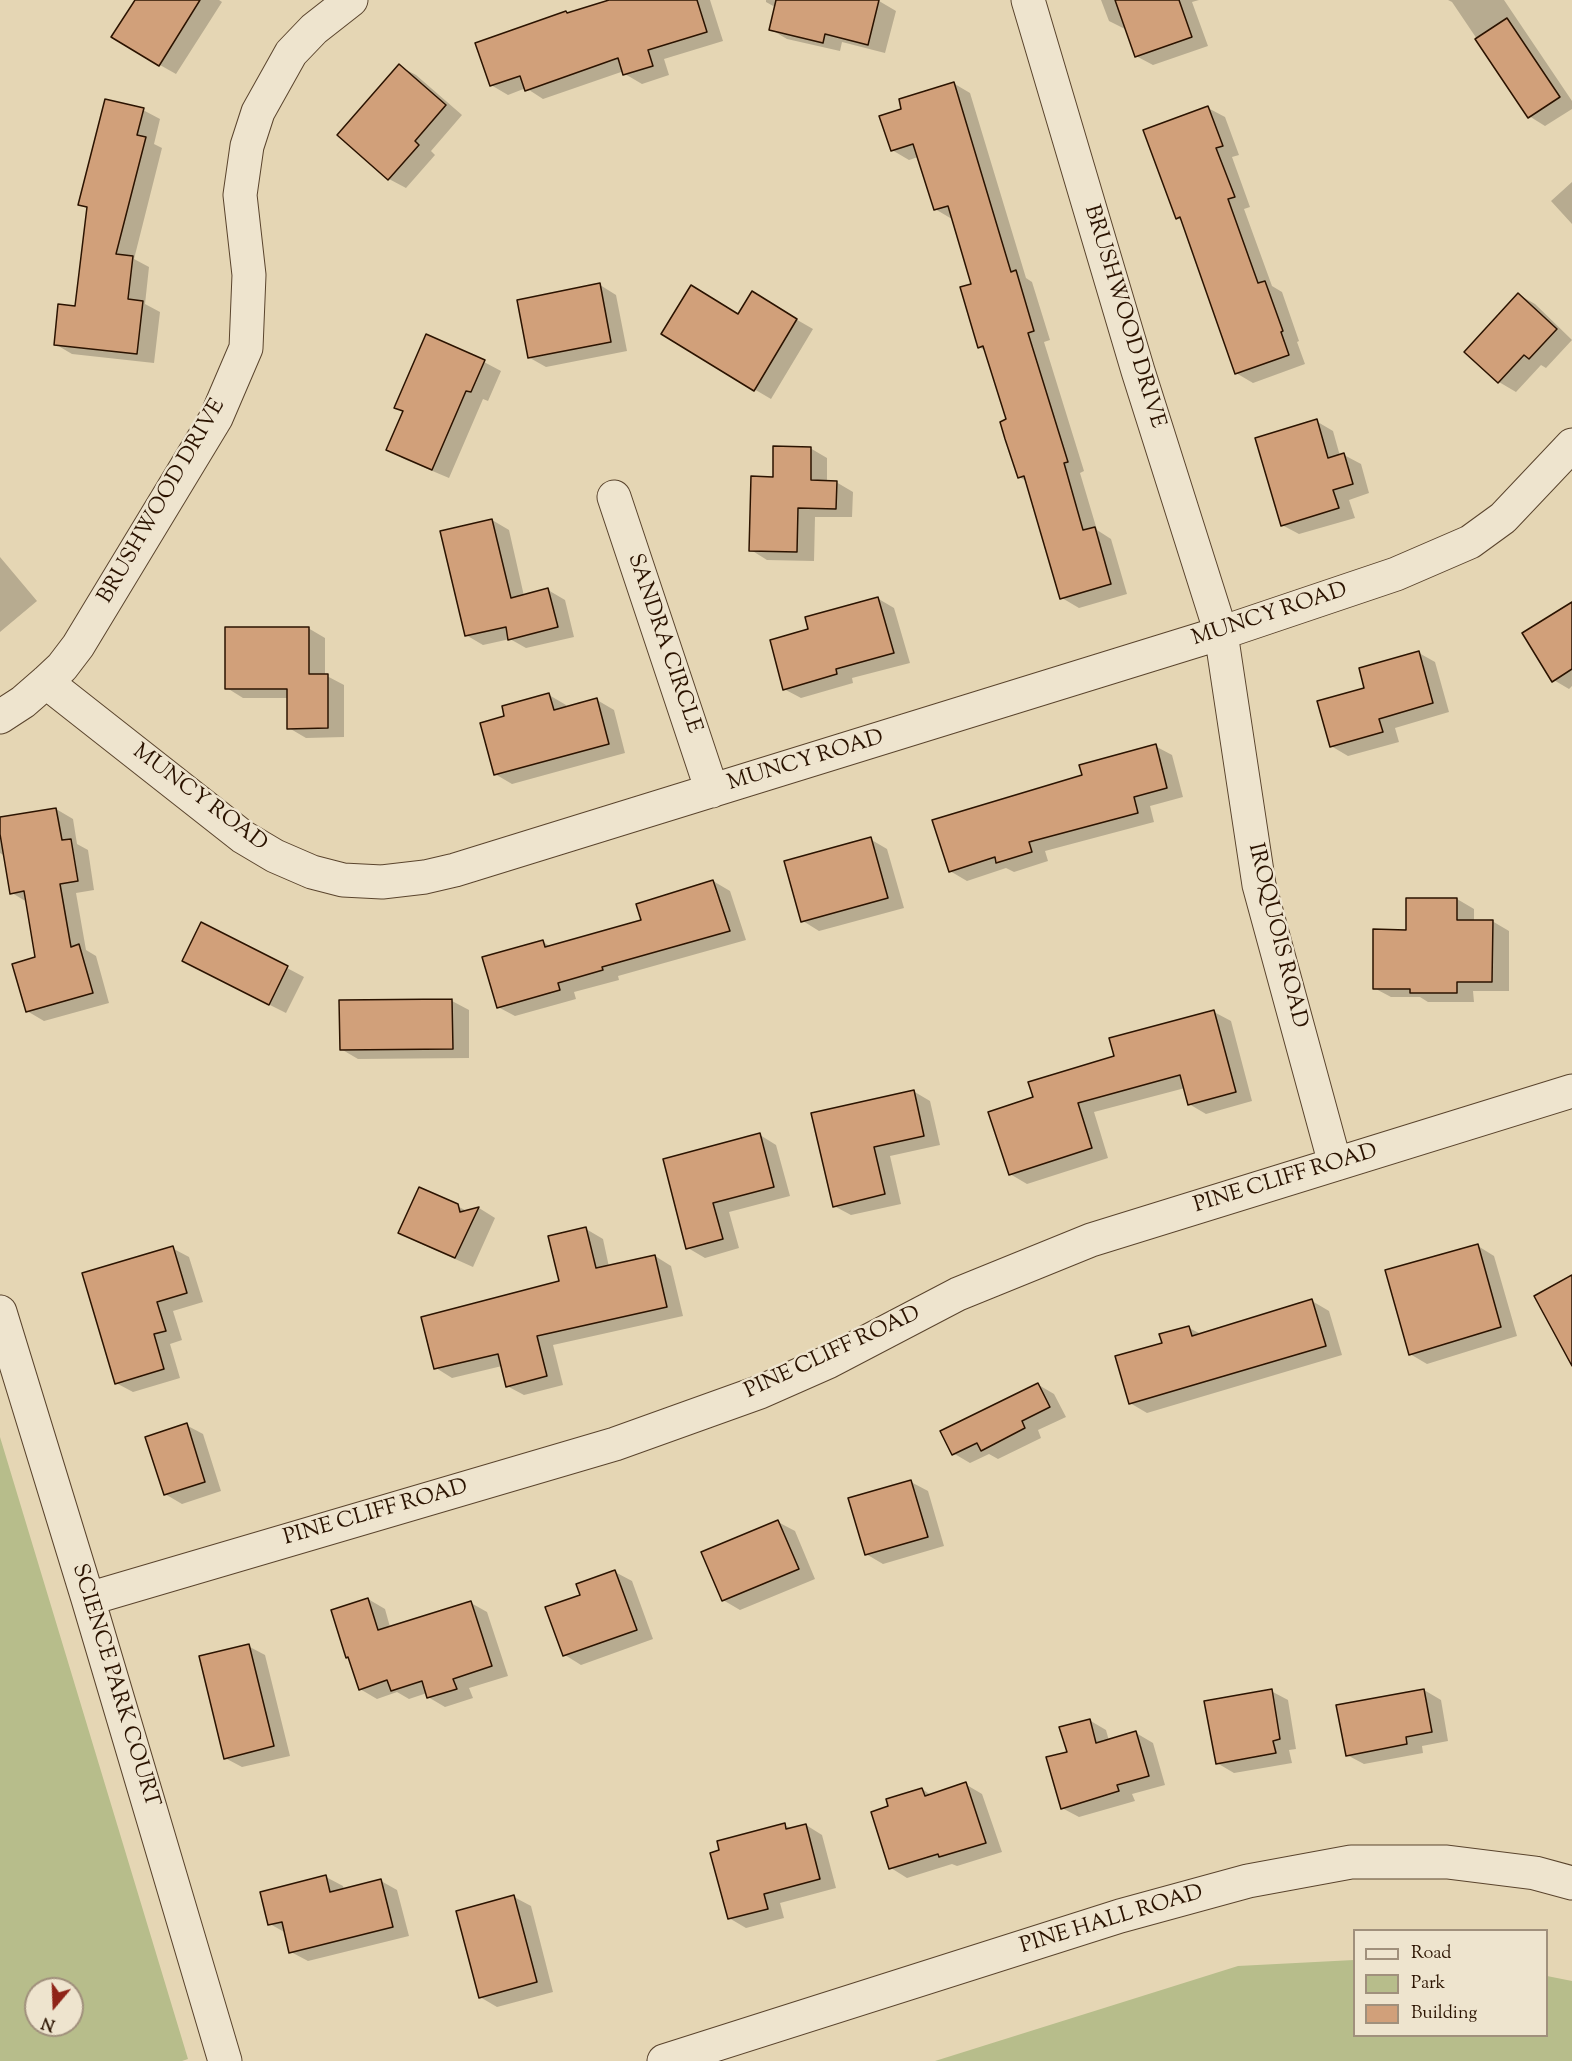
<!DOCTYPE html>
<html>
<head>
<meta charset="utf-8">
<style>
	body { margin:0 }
	#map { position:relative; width:1572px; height:2061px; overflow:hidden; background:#e5d6b4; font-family:"Sorts Mill Goudy",serif }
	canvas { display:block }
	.legend { position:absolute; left:1353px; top:1929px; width:195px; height:108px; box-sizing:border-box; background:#eee4ce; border:2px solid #a0907c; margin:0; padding:8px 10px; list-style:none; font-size:18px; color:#2b1300 }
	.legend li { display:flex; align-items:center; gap:12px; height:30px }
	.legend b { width:30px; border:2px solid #a0907c }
	.north { position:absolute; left:24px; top:1977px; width:60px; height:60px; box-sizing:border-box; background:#eee4ce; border:2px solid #a0907c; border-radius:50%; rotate:199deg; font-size:16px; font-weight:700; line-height:24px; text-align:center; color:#2b1300 }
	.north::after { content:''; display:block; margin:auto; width:21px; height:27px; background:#8f2418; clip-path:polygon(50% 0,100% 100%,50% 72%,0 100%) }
</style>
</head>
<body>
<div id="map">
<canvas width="1572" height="2061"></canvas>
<ul class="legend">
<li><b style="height:8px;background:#eee4ce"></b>Road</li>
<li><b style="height:16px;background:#b7bd8b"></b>Park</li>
<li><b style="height:16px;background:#d1a07a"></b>Building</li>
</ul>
<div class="north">N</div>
</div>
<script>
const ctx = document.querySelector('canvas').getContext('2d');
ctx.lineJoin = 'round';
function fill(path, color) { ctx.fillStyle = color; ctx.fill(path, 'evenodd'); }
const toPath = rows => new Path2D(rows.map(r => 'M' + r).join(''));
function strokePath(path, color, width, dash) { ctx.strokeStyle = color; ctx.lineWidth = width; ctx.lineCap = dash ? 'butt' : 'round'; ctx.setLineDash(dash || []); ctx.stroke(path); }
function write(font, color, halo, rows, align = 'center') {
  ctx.font = font + ' "Sorts Mill Goudy",serif'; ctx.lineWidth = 5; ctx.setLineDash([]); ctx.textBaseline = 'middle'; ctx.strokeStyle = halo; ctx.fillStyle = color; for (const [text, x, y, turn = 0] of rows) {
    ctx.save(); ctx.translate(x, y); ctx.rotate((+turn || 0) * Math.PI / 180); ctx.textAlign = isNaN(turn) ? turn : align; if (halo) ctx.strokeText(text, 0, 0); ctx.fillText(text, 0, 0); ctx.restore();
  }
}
const green = toPath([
	[0,1437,188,2059,182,2061,0,2061],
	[36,1989,72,1989,72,2025,36,2025],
	[1354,1960,1354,2036,1546,2036,1547,1976,1572,1981,1572,2061,935,2061,1238,1966]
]);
const shadow = toPath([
	[136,0,219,0,222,2,176,74,160,65],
	[614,0,710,0,723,41,664,59,669,75,642,84,625,74,624,71,543,99,526,88,508,95,491,85],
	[766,0,879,1,896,11,885,53,842,42,840,51,787,39,770,29,775,7,766,2],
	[1101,0,1199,0,1192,2,1208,46,1153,65,1136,56,1127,30,1109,21],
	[1448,0,1504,0,1572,101,1572,109,1545,126,1529,116,1452,2],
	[399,66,416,75,462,115,431,151,435,155,406,188,389,179],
	[953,83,970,93,1026,278,1032,282,1050,340,1044,342,1084,471,1080,473,1097,530,1111,539,1127,594,1079,608,1062,598,1028,482,1019,477,1008,420,986,351,979,347,973,285,952,219,935,209,918,157,909,160,892,150,903,110],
	[1208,108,1225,117,1239,155,1232,157,1250,207,1244,209,1272,286,1282,292,1299,341,1297,342,1305,364,1253,383,1236,373,1183,221,1177,218],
	[143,110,160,119,154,144,162,148,134,259,149,267,145,304,160,312,154,363,72,354,55,344,77,308,88,209,80,204],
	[1572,182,1572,224,1551,201],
	[600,285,616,295,627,351,546,367,530,358],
	[752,294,813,329,771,399,754,389,739,316],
	[1519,295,1535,304,1572,340,1546,368,1541,365,1516,392,1499,382],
	[484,362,501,371,488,401,483,399,449,478,404,459,388,450,404,412,396,407],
	[1316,421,1333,431,1340,456,1344,455,1361,464,1369,493,1349,500,1355,518,1299,534,1282,525],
	[810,448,827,458,827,482,836,482,853,492,852,517,815,517,814,561,767,560,751,550,774,478],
	[492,520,509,530,524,596,548,590,565,600,574,637,526,648,510,639,483,645,466,635],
	[0,557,37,601,0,632],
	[877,598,894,608,910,663,852,678,853,683,801,698,784,689],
	[1572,603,1572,686,1569,689,1552,679],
	[308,628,325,638,325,675,344,685,344,737,306,738,289,728,289,698,243,698,227,688],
	[1419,653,1435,662,1449,712,1395,728,1399,742,1348,756,1331,746,1366,689],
	[549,695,566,705,567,708,597,700,614,710,625,753,512,784,495,774,506,717],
	[1155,746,1172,755,1183,797,1150,806,1154,822,1045,851,1048,861,1014,872,1006,868,967,881,950,871,1084,776],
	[56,809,73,819,77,844,88,850,94,890,76,893,86,950,96,956,109,1003,44,1021,27,1011,37,958,27,902,12,893,5,856,0,853,0,819],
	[870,839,887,849,904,908,819,931,803,921],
	[713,881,730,891,746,940,618,976,619,980,574,992,576,999,515,1016,498,1007,543,942,551,947,643,921],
	[1408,899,1457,899,1474,909,1474,921,1492,921,1509,931,1509,991,1473,991,1474,1002,1428,1002,1420,997,1391,997,1374,988,1408,931],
	[287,968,304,977,286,1013,200,970],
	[452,1001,469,1010,469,1058,358,1059,341,1049],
	[1214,1012,1231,1021,1252,1101,1206,1114,1189,1104,1185,1088,1094,1112,1108,1158,1027,1184,1010,1174,1034,1098],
	[913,1091,930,1101,940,1145,890,1156,901,1204,851,1215,834,1206,813,1114],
	[760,1135,776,1145,790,1196,729,1212,739,1248,705,1258,688,1248,664,1160],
	[457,1206,467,1211,479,1208,495,1218,473,1267,417,1242,400,1232],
	[586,1229,603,1239,609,1267,655,1256,671,1266,683,1316,553,1345,563,1385,524,1395,507,1386,502,1366,452,1378,436,1368,561,1282],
	[1478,1246,1494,1256,1517,1336,1427,1364,1410,1354],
	[172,1248,189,1257,203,1302,173,1311,182,1340,170,1344,180,1378,133,1392,116,1383],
	[1312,1301,1329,1311,1342,1355,1147,1413,1130,1403,1164,1344,1189,1328,1201,1334],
	[1037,1384,1054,1394,1066,1417,1038,1430,1041,1438,998,1459,989,1454,970,1463,953,1453],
	[186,1425,203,1434,221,1491,182,1504,165,1494],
	[911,1482,928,1491,944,1546,883,1564,866,1554],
	[778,1522,795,1531,815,1579,740,1610,723,1600],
	[615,1572,632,1581,653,1639,581,1665,565,1655,582,1596],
	[368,1599,385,1609,390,1627,471,1603,487,1612,508,1676,469,1688,473,1698,445,1707,428,1697,427,1693,409,1699,397,1692,377,1699,360,1689],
	[248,1646,265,1655,290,1756,242,1767,225,1758],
	[1424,1690,1441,1700,1448,1741,1422,1746,1423,1753,1364,1764,1347,1755],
	[1271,1691,1288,1700,1296,1749,1289,1750,1292,1763,1234,1773,1217,1763],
	[1089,1720,1106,1730,1109,1741,1136,1733,1153,1743,1165,1785,1132,1794,1135,1801,1079,1817,1062,1808,1069,1753],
	[965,1784,982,1794,1002,1852,957,1866,952,1864,907,1878,891,1868,890,1807,922,1789,931,1795],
	[784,1825,792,1829,806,1825,822,1835,836,1888,780,1903,784,1918,746,1928,729,1918],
	[326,1877,343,1886,344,1890,381,1881,397,1890,409,1936,308,1961,291,1952,286,1933,270,1924],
	[514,1897,531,1906,553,1992,497,2007,480,1997]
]);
const building = toPath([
	[135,0,200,0,159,66,111,37,135,0],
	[609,0,697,0,707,32,648,50,653,66,623,75,618,58,525,91,520,76,490,86,475,43,566,11,567,13,609,0],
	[776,0,879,0,868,45,825,34,823,43,769,30,776,0],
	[1115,0,1179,0,1192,37,1135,57,1115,0],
	[1507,18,1560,97,1528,118,1475,39,1507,18],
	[399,64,446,105,415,141,419,145,388,180,337,135,399,64],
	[954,82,1011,272,1016,270,1034,331,1028,333,1068,462,1064,463,1083,530,1095,527,1111,584,1060,599,1024,476,1018,478,1005,439,1000,422,1006,419,983,346,978,348,960,287,971,284,948,206,934,210,913,144,891,151,879,116,901,109,899,99,954,82],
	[105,99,144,108,137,135,146,137,116,254,133,256,128,299,143,301,137,354,54,345,58,304,75,306,87,207,78,205,105,99],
	[1208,106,1223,146,1216,148,1235,197,1228,199,1258,283,1265,281,1283,331,1281,332,1289,355,1235,374,1180,217,1176,219,1143,130,1208,106],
	[600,283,611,342,528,358,517,300,600,283],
	[691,285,738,314,752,291,797,319,754,391,661,334,691,285],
	[1518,293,1557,329,1529,359,1524,355,1498,383,1464,352,1518,293],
	[426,334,485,360,471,392,466,391,432,470,386,450,403,411,394,408,426,334],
	[1317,419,1328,458,1344,453,1353,484,1333,490,1339,508,1281,526,1255,438,1317,419],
	[773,446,811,447,811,480,837,481,836,509,798,508,797,552,749,551,751,476,773,477,773,446],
	[492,519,511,598,548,588,558,627,508,640,506,627,465,636,440,531,492,519],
	[878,597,894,653,836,669,837,674,783,690,770,640,808,629,805,617,878,597],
	[1572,602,1572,669,1552,682,1522,633,1572,602],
	[225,627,309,627,309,674,328,674,328,728,287,729,287,689,225,689,225,627],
	[1419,651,1433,703,1379,719,1383,732,1330,747,1317,701,1364,688,1359,668,1419,651],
	[549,693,554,710,597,698,609,744,494,775,480,723,504,716,502,706,549,693],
	[1156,744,1167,788,1134,797,1138,813,1029,842,1032,852,996,863,995,857,949,872,932,820,1082,775,1079,765,1156,744],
	[56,808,62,840,71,839,78,881,60,884,71,947,79,944,93,993,26,1012,12,964,35,957,24,891,10,894,0,834,0,817,56,808],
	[871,837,888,898,801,922,784,861,871,837],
	[713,880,730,931,602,967,603,970,558,983,560,990,497,1008,482,957,543,940,545,947,641,920,636,904,713,880],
	[1406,898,1457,898,1457,920,1493,920,1492,982,1457,982,1457,993,1410,993,1410,989,1373,989,1373,929,1406,930,1406,898],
	[201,922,288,966,269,1005,182,961,201,922],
	[452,999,453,1049,340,1050,339,1000,452,999],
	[1214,1010,1236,1092,1188,1105,1180,1075,1078,1103,1092,1148,1009,1175,988,1112,1033,1097,1028,1082,1114,1056,1109,1038,1214,1010],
	[914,1090,924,1136,874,1147,885,1194,833,1207,811,1113,914,1090],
	[760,1133,774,1187,713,1203,723,1239,686,1249,663,1159,760,1133],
	[419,1187,458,1204,460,1212,479,1207,455,1258,398,1233,419,1187],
	[586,1227,596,1268,655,1255,667,1307,537,1336,547,1376,506,1387,498,1354,434,1369,421,1317,559,1281,548,1236,586,1227],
	[1478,1244,1501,1327,1409,1355,1385,1270,1478,1244],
	[173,1246,187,1293,157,1302,166,1331,154,1334,164,1369,115,1384,82,1273,173,1246],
	[1572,1275,1572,1366,1534,1296,1572,1275],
	[1312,1299,1326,1346,1129,1404,1115,1356,1162,1343,1159,1334,1189,1326,1192,1336,1312,1299],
	[1038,1383,1050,1407,1022,1421,1025,1428,981,1451,977,1443,952,1455,940,1431,1038,1383],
	[187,1423,205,1482,164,1495,145,1437,187,1423],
	[911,1480,928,1537,865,1555,848,1498,911,1480],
	[778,1520,799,1569,722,1601,701,1552,778,1520],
	[615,1570,637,1630,563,1656,545,1607,580,1595,576,1584,615,1570],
	[368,1598,378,1630,471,1601,492,1666,453,1679,457,1689,427,1698,422,1681,391,1691,387,1680,359,1690,348,1657,346,1658,331,1610,368,1598],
	[249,1644,274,1746,224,1759,199,1656,249,1644],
	[1272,1689,1280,1739,1273,1741,1276,1753,1216,1764,1204,1701,1272,1689],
	[1424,1689,1432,1732,1406,1737,1407,1744,1346,1756,1336,1705,1424,1689],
	[1090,1719,1096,1743,1136,1731,1149,1776,1117,1785,1119,1791,1061,1809,1046,1757,1067,1752,1059,1727,1090,1719],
	[966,1782,986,1843,939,1857,938,1854,889,1869,871,1812,888,1806,886,1799,922,1788,925,1796,966,1782],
	[785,1823,786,1829,806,1824,820,1879,764,1894,768,1909,728,1919,710,1853,719,1850,717,1841,785,1823],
	[326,1875,330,1892,381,1879,393,1927,289,1953,282,1922,268,1925,260,1892,326,1875],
	[514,1895,537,1982,479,1998,456,1911,514,1895]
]);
const minor = toPath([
	[1028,0,1138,371,1221,633,1259,885,1335,1164],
	[614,497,712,791],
	[46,682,243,837,275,856,312,872,343,880,382,882,425,877,455,870,1221,633,1396,574,1470,542,1503,518,1572,445],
	[0,717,23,702,46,682,62,667,78,646,216,418,246,348,249,275,240,195,247,146,258,112,291,53,314,29,351,0],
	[0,1312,88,1599,225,2061],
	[88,1599,615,1444,760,1392,828,1362,958,1294,1091,1240,1572,1091]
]);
const tertiary = toPath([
	[664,2061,1120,1916,1248,1881,1351,1862,1447,1862,1535,1873,1572,1883]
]);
const streetNames = [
	["BRUSHWOOD DRIVE",1123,317,73],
	["BRUSHWOOD DRIVE",163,502,-60],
	["MUNCY ROAD",1270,616,-18],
	["SANDRA CIRCLE",663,644,71],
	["MUNCY ROAD",806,762,-17],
	["MUNCY ROAD",199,799,37],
	["IROQUOIS ROAD",1276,936,76],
	["PINE CLIFF ROAD",1286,1180,-17],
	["PINE CLIFF ROAD",833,1354,-25],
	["PINE CLIFF ROAD",376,1514,-16],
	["SCIENCE PARK COURT",114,1686,73],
	["PINE HALL ROAD",1112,1921,-17]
];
fill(green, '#b7bd8b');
fill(shadow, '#0003');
fill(building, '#d1a07a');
strokePath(building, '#2b1300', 1.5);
strokePath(minor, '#5a442d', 35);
strokePath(tertiary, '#5a442d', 35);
strokePath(minor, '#eee4ce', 33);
strokePath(tertiary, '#eee4ce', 33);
write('22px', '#2b1300', '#eee4ce', streetNames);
</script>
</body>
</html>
